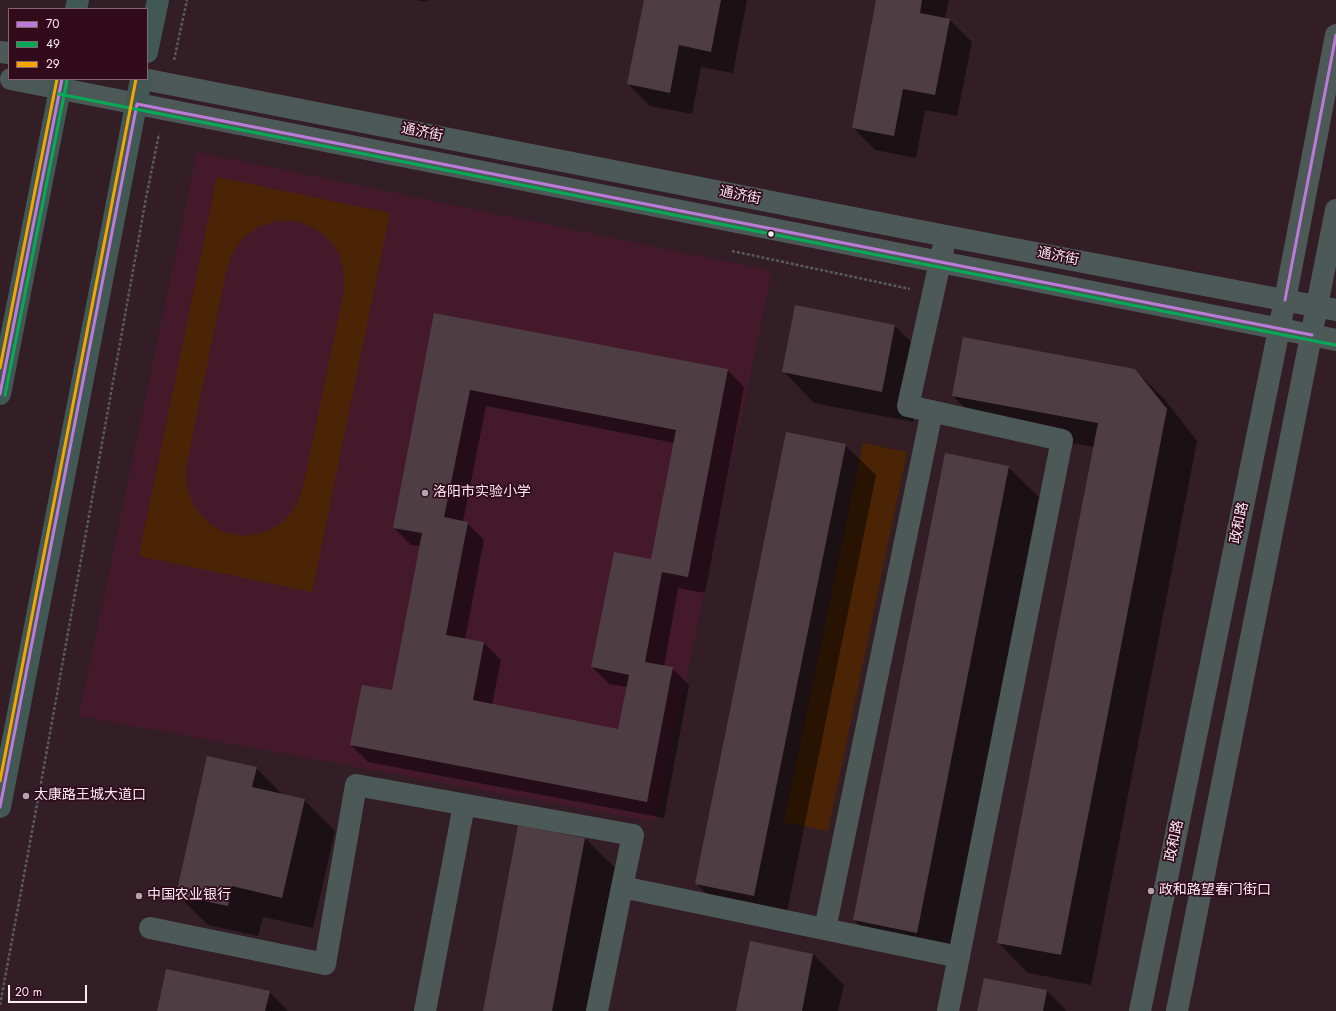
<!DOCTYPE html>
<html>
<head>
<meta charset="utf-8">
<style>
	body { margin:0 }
	#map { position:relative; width:1336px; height:1011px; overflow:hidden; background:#331e26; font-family:Jost,sans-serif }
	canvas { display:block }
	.legend { position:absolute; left:8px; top:8px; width:140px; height:72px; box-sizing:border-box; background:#310b1b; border:1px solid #836571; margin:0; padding:5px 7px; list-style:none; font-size:12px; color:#fdecf1 }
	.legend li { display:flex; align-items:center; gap:8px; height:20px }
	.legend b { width:20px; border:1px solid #836571 }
	.scale { position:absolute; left:8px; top:985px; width:79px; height:18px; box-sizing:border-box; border:2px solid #fdecf1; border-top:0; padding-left:5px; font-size:12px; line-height:14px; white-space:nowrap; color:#fdecf1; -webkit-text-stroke:3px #310b1b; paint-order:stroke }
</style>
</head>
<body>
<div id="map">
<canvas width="1336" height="1011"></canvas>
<ul class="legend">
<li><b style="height:5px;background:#bd7bd9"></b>70</li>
<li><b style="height:5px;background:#06aa56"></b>49</li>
<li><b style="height:5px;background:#f7a600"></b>29</li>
</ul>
<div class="scale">20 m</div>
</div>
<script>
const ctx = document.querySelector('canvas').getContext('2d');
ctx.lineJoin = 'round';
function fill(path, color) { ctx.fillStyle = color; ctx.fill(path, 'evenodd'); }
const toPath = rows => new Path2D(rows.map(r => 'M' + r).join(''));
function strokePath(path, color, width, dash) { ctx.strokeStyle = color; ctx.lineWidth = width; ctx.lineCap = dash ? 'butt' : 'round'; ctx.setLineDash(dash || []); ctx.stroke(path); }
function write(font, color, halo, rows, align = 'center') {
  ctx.font = font + ' Jost,"Noto Sans SC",sans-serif'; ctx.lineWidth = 3.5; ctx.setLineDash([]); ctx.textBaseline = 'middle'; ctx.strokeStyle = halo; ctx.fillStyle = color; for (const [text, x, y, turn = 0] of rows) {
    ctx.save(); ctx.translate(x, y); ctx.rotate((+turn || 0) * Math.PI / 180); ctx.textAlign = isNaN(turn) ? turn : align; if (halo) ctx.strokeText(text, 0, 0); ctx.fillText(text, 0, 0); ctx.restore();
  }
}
const built = toPath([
	[197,152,772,271,656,822,79,716]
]);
const green = toPath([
	[217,177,390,213,312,592,139,556],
	[276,221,295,221,313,227,328,238,339,254,344,272,344,291,303,487,297,505,284,521,266,532,246,536,226,533,208,523,194,507,187,489,186,468,226,272,232,254,243,238,258,227],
	[863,443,907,452,828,831,784,822]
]);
const shadow = toPath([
	[415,0,428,0,427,2],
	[645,0,747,0,733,73,701,67,692,114,650,106,628,84],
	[877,0,949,0,945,19,950,20,972,42,957,116,925,110,916,158,875,150,853,128],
	[796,307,895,326,926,357,913,422,814,403,784,372],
	[435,314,727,370,744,387,705,593,678,588,664,667,672,668,689,685,664,818,368,762,351,745,392,692,420,546,411,545,394,528],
	[486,406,675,443,652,560,592,667,609,684,627,687,619,730,492,705,501,660,484,643,465,640,484,540,467,523,463,522],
	[1135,370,1166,401,1197,441,1091,985,1028,973,998,942,1094,447,984,427,953,396],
	[845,445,876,475,784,926,726,914,696,883],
	[1008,467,1039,497,947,963,884,950,854,920],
	[256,768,283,795,304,800,335,831,313,928,263,917,258,936,208,925,177,894],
	[519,826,585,838,616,869,589,1011,484,1011],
	[813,954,844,985,838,1011,737,1011],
	[1047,991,1067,1011,978,1011],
	[269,992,288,1011,158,1011]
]);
const building = toPath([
	[644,0,721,0,711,52,679,45,670,93,627,84],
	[876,0,922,0,920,13,950,19,935,95,903,89,894,136,852,128],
	[795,305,895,325,882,392,782,372],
	[434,313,728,369,688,577,662,572,645,662,673,667,647,802,350,745,362,685,392,690,422,533,393,528],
	[470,390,676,430,651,559,614,552,591,667,629,675,618,729,473,700,484,642,446,635,468,522,444,517],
	[963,337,1135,369,1167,409,1061,955,997,943,1098,423,952,396],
	[786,432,846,444,754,896,695,884],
	[945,453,1009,466,917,933,853,920],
	[207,756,257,767,252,787,305,799,282,898,232,886,228,906,176,895],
	[518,825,585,838,552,1011,483,1011],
	[750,941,813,954,802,1011,736,1011],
	[166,969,270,991,265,1011,157,1011],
	[984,978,1047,990,1043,1011,977,1011]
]);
const path = toPath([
	[174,60,187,0],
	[732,251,910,289],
	[0,1005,43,772,146,198,159,134]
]);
const minor = toPath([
	[0,52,9,53],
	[11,79,1336,340],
	[143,79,946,236,1336,310],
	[943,249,908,406,1062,440,948,1011],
	[150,928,325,964,356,785,633,835,622,887],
	[825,929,932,411],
	[425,1011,464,805],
	[597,1011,622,887,959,957],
	[1140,1011,1285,300,1336,35],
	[1177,1011,1336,210]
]);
const major = toPath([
	[76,9,78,0],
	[147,52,158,0],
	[0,394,62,79],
	[0,807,141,79]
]);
const bus1 = toPath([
	[137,104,1312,335],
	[1285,300,1336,35],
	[0,394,62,79],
	[0,807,137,104]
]);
const bus2 = toPath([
	[59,94,1335,345],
	[5,395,67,80]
]);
const bus3 = toPath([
	[0,368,57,79],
	[0,781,136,79]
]);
const markers = [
	[771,234,3.5,"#fdecf1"],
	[425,493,4,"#b6a4aa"],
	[26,796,4,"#b6a4aa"],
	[1151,891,4,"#b6a4aa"],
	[139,896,4,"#b6a4aa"]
];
const streetNames = [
	["通济街",422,133,11],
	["通济街",740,196,11],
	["通济街",1058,257,11],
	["政和路",1240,523,-78],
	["政和路",1175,841,-78]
];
const poiNames = [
	["洛阳市实验小学",433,493],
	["太康路王城大道口",34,796],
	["政和路望春门街口",1159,891],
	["中国农业银行",147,896]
];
fill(built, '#441a2b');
fill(green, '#4b2405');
fill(shadow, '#0007');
fill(building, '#4f3d44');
strokePath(path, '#575b5b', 2.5, [3, 2]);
strokePath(minor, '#4c5957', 22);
strokePath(major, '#425854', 22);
strokePath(bus1, '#bd7bd9', 3);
strokePath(bus2, '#06aa56', 3);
strokePath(bus3, '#f7a600', 3);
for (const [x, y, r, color] of markers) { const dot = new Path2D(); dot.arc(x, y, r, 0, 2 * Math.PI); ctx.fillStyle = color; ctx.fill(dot); strokePath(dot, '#310b1b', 1.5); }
write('14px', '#fdecf1', '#310b1b', streetNames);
write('14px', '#fdecf1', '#310b1b', poiNames, 'left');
</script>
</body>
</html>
